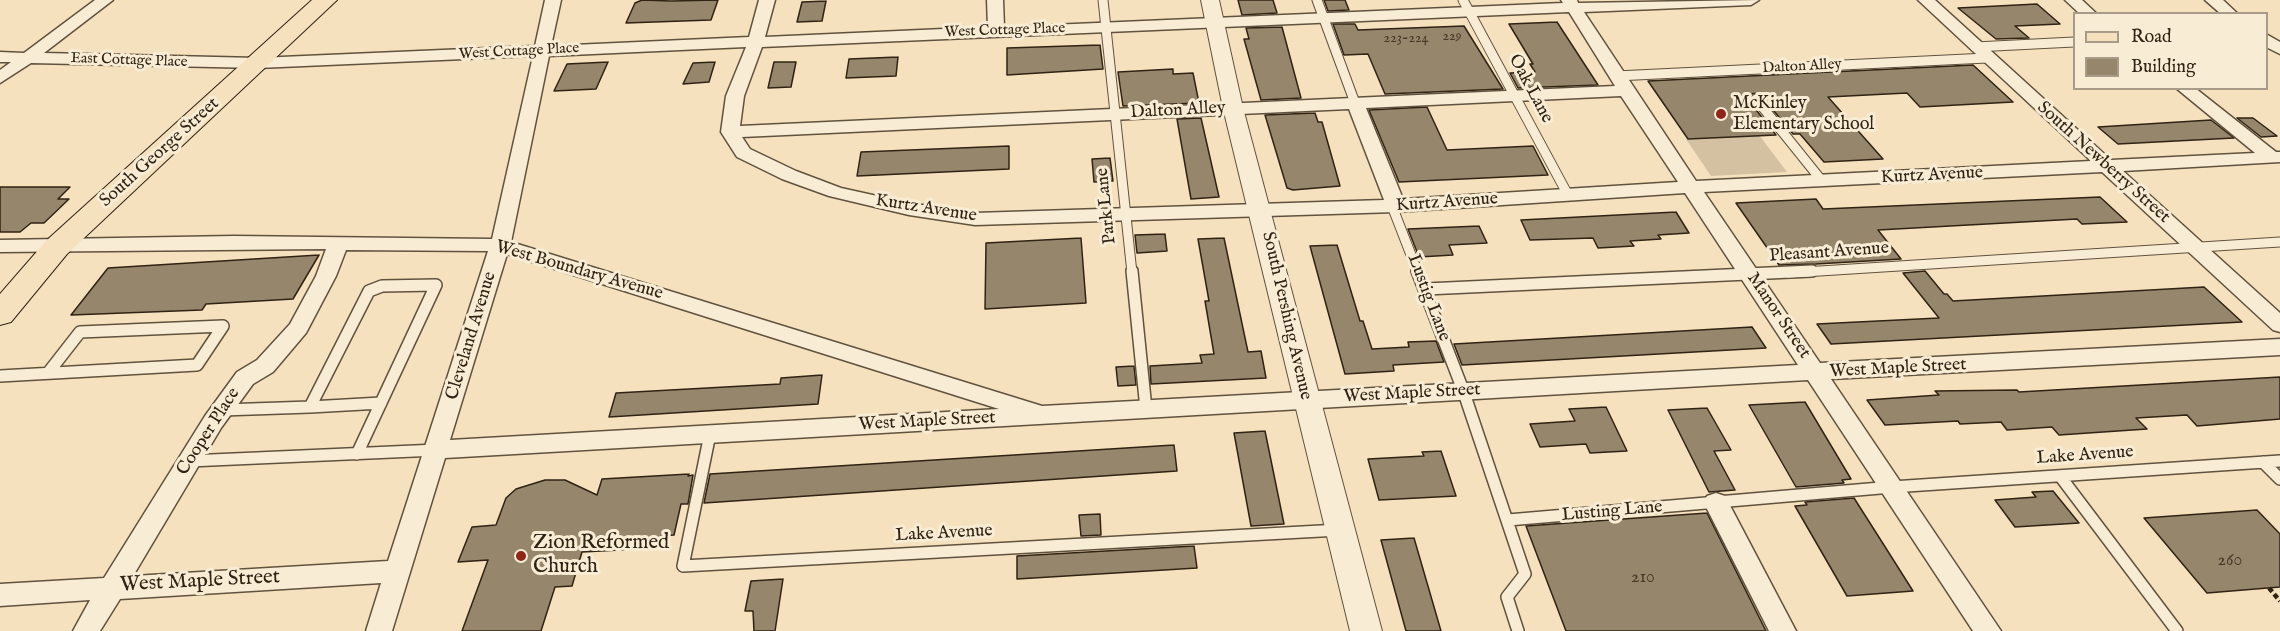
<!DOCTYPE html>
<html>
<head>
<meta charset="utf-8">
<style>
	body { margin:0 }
	#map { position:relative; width:2280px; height:631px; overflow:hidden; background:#f5e1be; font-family:"IM FELL English",serif }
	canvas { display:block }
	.legend { position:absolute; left:2073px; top:12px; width:195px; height:78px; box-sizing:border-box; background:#f8ecd5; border:2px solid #a89c88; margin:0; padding:8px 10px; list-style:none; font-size:18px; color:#302314 }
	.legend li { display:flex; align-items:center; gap:12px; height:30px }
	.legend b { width:30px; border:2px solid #a89c88 }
</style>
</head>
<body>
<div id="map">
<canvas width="2280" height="631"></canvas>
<ul class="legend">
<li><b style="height:8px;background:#f5e1be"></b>Road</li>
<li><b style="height:16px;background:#96866c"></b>Building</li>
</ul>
</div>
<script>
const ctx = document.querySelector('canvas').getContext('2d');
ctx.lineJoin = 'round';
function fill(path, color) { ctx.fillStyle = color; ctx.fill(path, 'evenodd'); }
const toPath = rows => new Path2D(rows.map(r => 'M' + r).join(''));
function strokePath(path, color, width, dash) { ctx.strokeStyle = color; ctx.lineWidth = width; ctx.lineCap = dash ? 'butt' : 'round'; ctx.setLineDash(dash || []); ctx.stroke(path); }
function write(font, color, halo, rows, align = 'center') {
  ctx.font = font + ' "IM FELL English",serif'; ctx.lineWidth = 6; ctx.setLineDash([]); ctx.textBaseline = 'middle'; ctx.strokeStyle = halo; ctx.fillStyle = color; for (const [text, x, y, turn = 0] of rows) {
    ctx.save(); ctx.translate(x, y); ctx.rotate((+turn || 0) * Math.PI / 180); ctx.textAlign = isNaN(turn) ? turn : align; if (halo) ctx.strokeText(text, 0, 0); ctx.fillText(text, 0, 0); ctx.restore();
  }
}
const green = toPath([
	[1759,135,1787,172,1711,176,1686,139]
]);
const building = toPath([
	[642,0,671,1,718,0,711,20,626,23,635,3,642,0],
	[1238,0,1273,0,1277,13,1242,15,1238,0],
	[1324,0,1345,0,1349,10,1328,11,1324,0],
	[826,1,822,21,797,22,802,2,826,1],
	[2037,4,2060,24,2015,26,2029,38,1996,39,1958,8,2037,4],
	[1557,22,1598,85,1518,88,1510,73,1535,72,1530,64,1533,64,1509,24,1557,22],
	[1333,24,1355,24,1358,30,1464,26,1503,89,1385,94,1368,54,1344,55,1333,24],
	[1282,27,1301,98,1261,100,1244,39,1249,39,1246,28,1282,27],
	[1100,45,1103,69,1007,75,1007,48,1100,45],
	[898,57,896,76,846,78,849,59,898,57],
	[608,62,596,89,554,91,567,64,608,62],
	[715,62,709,82,683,84,693,63,715,62],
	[774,62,796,62,791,87,768,88,774,62],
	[1973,65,2013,102,1920,107,1907,93,1828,97,1883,159,1824,162,1800,134,1793,134,1759,93,1751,94,1749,101,1776,135,1688,139,1648,81,1973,65],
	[1173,69,1173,74,1193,73,1199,103,1123,106,1118,72,1173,69],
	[1427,107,1447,150,1533,146,1548,175,1399,182,1369,110,1427,107],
	[1315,113,1318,122,1322,122,1340,186,1293,190,1287,188,1265,115,1315,113],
	[1201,118,1219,197,1191,199,1177,119,1201,118],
	[2237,118,2253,118,2277,136,2261,137,2237,118],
	[2211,120,2234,138,2118,144,2098,127,2211,120],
	[1009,146,1009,169,857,176,861,152,1009,146],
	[1110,158,1113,181,1094,182,1092,159,1110,158],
	[0,187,70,187,58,199,69,199,44,223,31,223,20,232,0,232,0,187],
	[2100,197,2127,222,2082,224,2077,219,1878,230,1901,259,1816,264,1779,265,1736,203,1816,199,1823,209,2100,197],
	[1676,212,1689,233,1658,235,1661,239,1630,241,1634,246,1598,248,1593,238,1530,240,1521,220,1676,212],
	[1479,226,1487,243,1449,245,1453,255,1419,257,1408,229,1479,226],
	[1165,234,1167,251,1137,253,1135,235,1165,234],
	[1081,238,1086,303,985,309,986,243,1081,238],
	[1224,238,1248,352,1261,351,1266,378,1151,384,1150,366,1202,363,1200,355,1214,354,1205,301,1209,301,1198,239,1224,238],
	[1337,245,1360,321,1363,321,1372,349,1409,347,1408,342,1436,341,1444,362,1393,365,1394,371,1345,374,1310,246,1337,245],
	[319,255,293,299,206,304,202,310,71,315,108,268,319,255],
	[1925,271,1944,294,1947,294,1953,301,2204,287,2242,322,1831,344,1817,324,1939,318,1903,273,1925,271],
	[1752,327,1766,348,1462,365,1454,344,1752,327],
	[1134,366,1136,385,1118,386,1116,367,1134,366],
	[822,375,818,404,609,417,616,393,780,384,781,378,822,375],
	[2280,377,2280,419,2197,426,2187,415,2136,418,2147,429,2059,435,2052,427,2007,430,2001,422,1960,424,1958,421,1885,425,1867,400,1939,395,1935,391,2017,390,2019,392,2280,377],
	[1805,402,1851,479,1842,480,1844,483,1796,487,1749,405,1805,402],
	[1606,407,1627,451,1590,453,1586,444,1540,447,1530,424,1575,421,1569,409,1606,407],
	[1707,408,1731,450,1714,451,1735,490,1709,492,1668,410,1707,408],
	[1265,431,1284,524,1251,526,1234,433,1265,431],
	[1174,445,1177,471,704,503,710,474,1174,445],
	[1441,451,1456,496,1379,500,1368,459,1424,456,1422,452,1441,451],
	[689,474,688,476,693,475,688,504,681,504,674,535,661,536,658,548,582,552,572,586,555,587,541,631,462,631,488,560,458,562,472,527,496,525,506,498,516,489,545,480,565,480,597,495,602,479,689,474],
	[2053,491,2079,523,2015,527,1995,500,2036,497,2032,492,2053,491],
	[1854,498,1882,542,1913,591,1847,596,1795,506,1807,505,1805,502,1854,498],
	[2257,510,2280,534,2280,587,2207,593,2144,518,2257,510],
	[1707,513,1766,631,1566,631,1526,526,1707,513],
	[1100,514,1101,535,1081,536,1079,515,1100,514],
	[1414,538,1441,631,1406,631,1381,540,1414,538],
	[1194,546,1197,568,1017,579,1017,556,1194,546],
	[783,579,775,631,754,631,753,611,745,611,751,581,783,579]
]);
const path = toPath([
	[2269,588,2280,601]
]);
const serviceFar1 = toPath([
	[1103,0,1132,273],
	[1317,0,1355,103],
	[1463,0,1568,195],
	[1975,47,2074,42],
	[1616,76,1987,58],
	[1756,99,1822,181],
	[1392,206,1418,273],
	[1788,273,2280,242]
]);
const service = toPath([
	[1132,271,1146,409],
	[1417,271,1463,390,1525,574,1507,597,1518,631],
	[1426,289,1812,271],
	[0,376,197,365,223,326,80,332,48,373],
	[310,407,381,403],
	[222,410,310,407,369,291,382,286,436,285,357,454],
	[710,434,683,566,1339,530],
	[189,461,437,450],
	[2263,462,2280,479],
	[2060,476,2177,631],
	[1508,520,1892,487,2280,461]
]);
const minor = toPath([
	[95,0,113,0,44,53,258,58,535,46,545,0,561,0,551,46,749,37,759,0,775,0,765,37,988,27,987,0,1003,0,1004,27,1563,3,1561,0,1577,0,1578,3,1759,0,1751,5,1584,12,1696,181,2091,161,1918,0,1935,0,2111,160,2255,153,2176,88,2195,88,2276,152,2280,152,2280,162,2123,171,2280,313,2280,332,2273,330,2102,172,1704,192,1820,363,2280,339,2280,355,1831,379,2001,631,1973,631,1808,380,445,458,392,631,366,631,381,583,120,599,100,631,73,631,90,600,0,606,0,584,104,578,205,416,237,372,257,360,290,324,316,276,326,249,0,252,0,240,234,236,492,239,533,56,258,68,31,63,0,83,0,70,11,62,0,62,0,52,24,53,95,0],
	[1569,12,1615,86,740,126,744,96,762,47,1569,12],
	[746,47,726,96,721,132,737,157,782,179,829,196,909,215,975,225,1396,212,1685,193,1798,365,1042,406,511,242,549,56,746,47],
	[1621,96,1678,182,1403,199,1366,108,1621,96],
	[1349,109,1384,200,975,213,909,203,841,188,796,171,750,149,742,137,1349,109],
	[346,250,488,251,388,561,133,576,221,428,253,384,273,372,306,333,336,276,346,250],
	[507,254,999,409,450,440,507,254],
	[2065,0,2082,0,2097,14,2080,14,2065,0],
	[2205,0,2223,0,2238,14,2221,14,2205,0],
	[2266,34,2280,42,2280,54,2266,47,2266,34],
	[1716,493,1725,496,1796,631,1769,631,1704,503,1707,496,1716,493]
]);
const tertiary = toPath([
	[1201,0,1219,0,1243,108,1382,631,1350,631,1223,108,1201,0]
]);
const primary = toPath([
	[312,0,337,0,67,254,11,322,0,325,0,294,47,240,312,0]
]);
const markers = [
	[1721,114,6,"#8f2418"],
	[521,556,6,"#8f2418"]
];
const farNumbernames = [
	["229",1452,37],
	["223-224",1406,39]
];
const farStreetnames = [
	["West Cottage Place",1005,31,-2],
	["West Cottage Place",519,52,-3],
	["East Cottage Place",129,61,2],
	["Dalton Alley",1802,67,-3]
];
const streetNames = [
	["Oak Lane",1530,89,62],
	["Dalton Alley",1178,111,-3],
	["South George Street",160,153,-42],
	["South Newberry Street",2103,163,42],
	["Kurtz Avenue",1932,176,-3],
	["Kurtz Avenue",1447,203,-4],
	["Park Lane",1107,206,-96],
	["Kurtz Avenue",926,209,9],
	["Pleasant Avenue",1829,253,-4],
	["West Boundary Avenue",579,271,16],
	["Lustig Lane",1428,298,69],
	["South Pershing Avenue",1286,316,77],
	["Manor Street",1778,316,56],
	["Cleveland Avenue",472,336,-73],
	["West Maple Street",1898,369,-3],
	["West Maple Street",1412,394,-3],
	["West Maple Street",927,422,-3],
	["Cooper Place",209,432,-57],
	["Lake Avenue",2085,456,-4],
	["Lusting Lane",1612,512,-5],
	["Lake Avenue",944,534,-3]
];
const poiNames = [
	["McKinley",1733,104],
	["Elementary School",1733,125]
];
const nearNumbernames = [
	["260",2230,561],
	["210",1643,578]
];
const nearPoinames = [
	["Zion Reformed",533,544],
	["Church",533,568]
];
const nearStreetnames = [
	["West Maple Street",200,582,-3]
];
fill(green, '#d4c1a1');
fill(building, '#96866c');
strokePath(building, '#302314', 1.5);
strokePath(serviceFar1, '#61523e', 11);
strokePath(service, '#61523e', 14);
strokePath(minor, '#61523e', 3);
strokePath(tertiary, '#61523e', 2);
strokePath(primary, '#302314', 2);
strokePath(path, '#302314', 4.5, [5, 3]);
strokePath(serviceFar1, '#f8ecd5', 9);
strokePath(service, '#f8ecd5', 11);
fill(minor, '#f8ecd5');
fill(tertiary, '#f8ecd5');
fill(primary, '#f5e1be');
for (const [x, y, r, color] of markers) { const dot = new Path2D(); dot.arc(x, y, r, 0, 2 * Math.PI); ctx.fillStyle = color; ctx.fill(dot); strokePath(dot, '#f8ecd5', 2); }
write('14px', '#4a3c2a', null, farNumbernames);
write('15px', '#302314', '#f8ecd5', farStreetnames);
write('18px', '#302314', '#f8ecd5', streetNames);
write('18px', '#302314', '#f8ecd5', poiNames, 'left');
write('18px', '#4a3c2a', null, nearNumbernames);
write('21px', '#302314', '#f8ecd5', nearPoinames, 'left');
write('21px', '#302314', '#f8ecd5', nearStreetnames);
</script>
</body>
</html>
